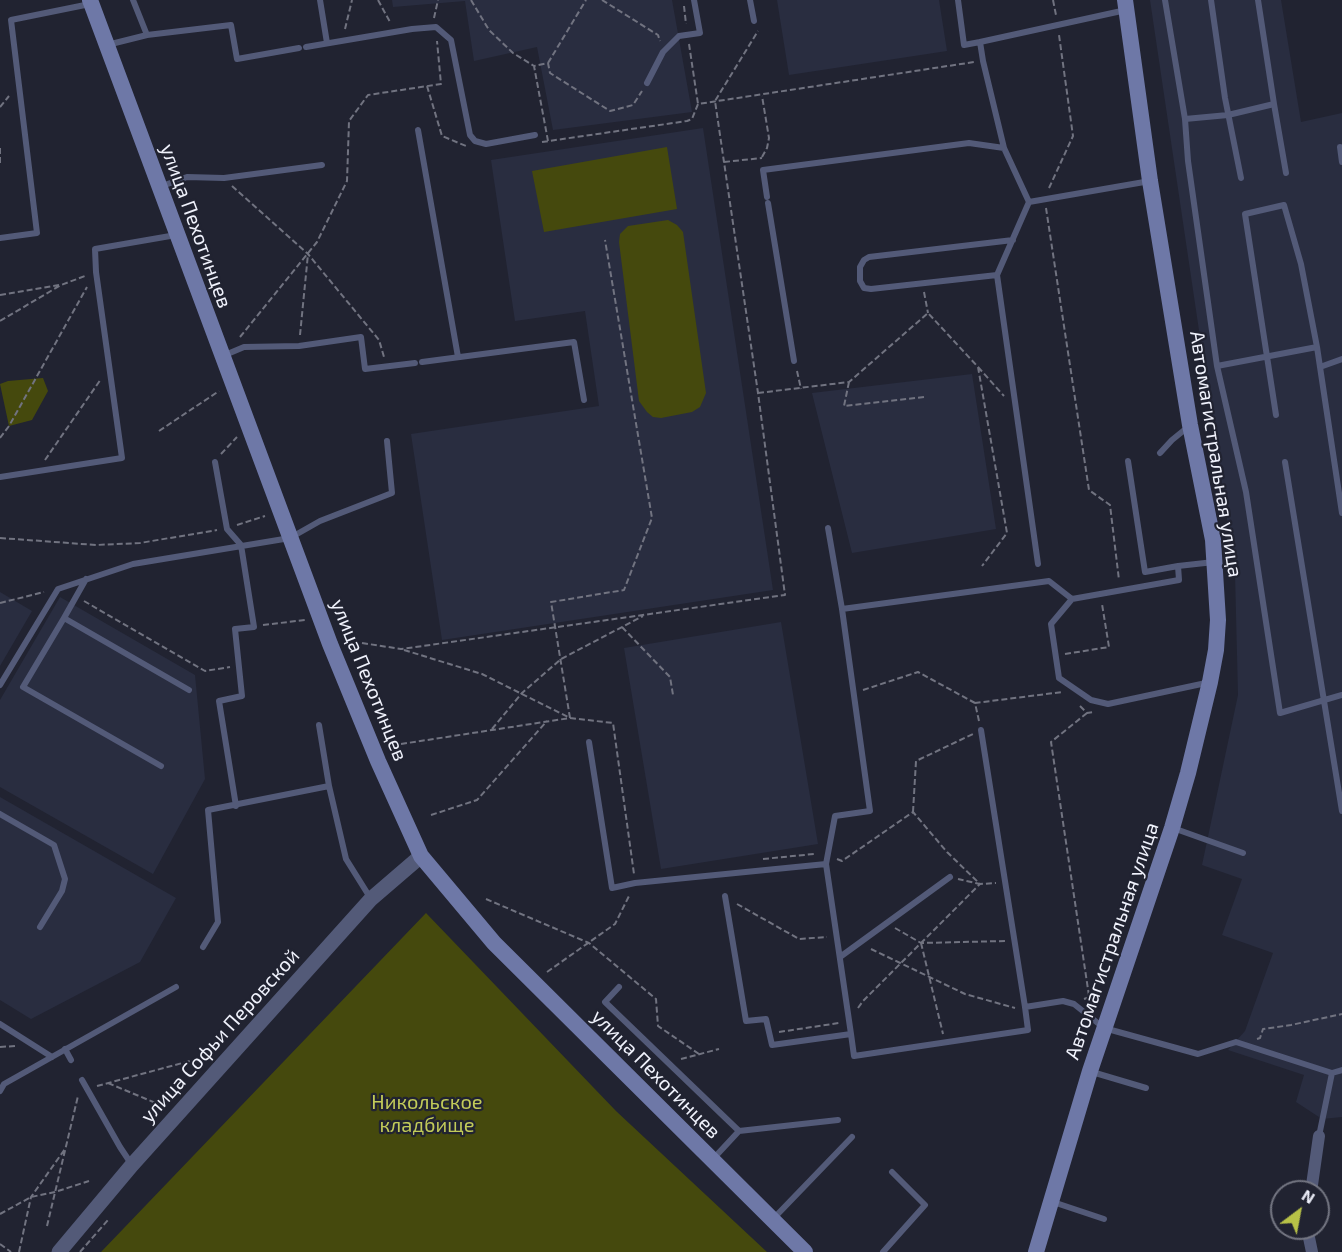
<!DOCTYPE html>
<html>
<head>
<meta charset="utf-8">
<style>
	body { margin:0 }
	#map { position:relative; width:1342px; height:1252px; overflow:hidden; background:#212331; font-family:"Exo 2",sans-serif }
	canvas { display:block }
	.north { position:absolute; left:1270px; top:1180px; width:60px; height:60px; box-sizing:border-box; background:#212331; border:2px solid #747682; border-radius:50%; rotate:32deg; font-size:16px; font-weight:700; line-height:24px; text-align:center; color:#f0f2fc }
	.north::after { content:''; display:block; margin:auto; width:21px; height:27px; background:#b7c147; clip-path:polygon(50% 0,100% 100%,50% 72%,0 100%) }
</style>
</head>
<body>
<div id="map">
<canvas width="1342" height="1252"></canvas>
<div class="north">N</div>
</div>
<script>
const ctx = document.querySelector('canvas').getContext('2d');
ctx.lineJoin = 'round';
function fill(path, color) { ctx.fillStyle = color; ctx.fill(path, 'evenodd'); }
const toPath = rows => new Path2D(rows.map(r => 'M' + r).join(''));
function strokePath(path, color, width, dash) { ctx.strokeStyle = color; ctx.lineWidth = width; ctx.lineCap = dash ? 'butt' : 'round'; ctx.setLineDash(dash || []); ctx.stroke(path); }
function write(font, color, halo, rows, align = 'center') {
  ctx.font = font + ' "Exo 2",sans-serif'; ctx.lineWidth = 4.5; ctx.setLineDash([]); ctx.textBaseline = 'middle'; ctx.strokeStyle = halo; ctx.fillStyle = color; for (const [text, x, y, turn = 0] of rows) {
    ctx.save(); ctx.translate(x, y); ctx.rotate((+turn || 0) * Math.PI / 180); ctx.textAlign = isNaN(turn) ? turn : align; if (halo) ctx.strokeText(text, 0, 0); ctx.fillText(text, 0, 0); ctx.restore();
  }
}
const built = toPath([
	[392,0,672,0,692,112,553,130,537,47,474,61,465,1,393,7],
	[777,0,939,0,947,51,789,75],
	[1150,0,1281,0,1301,122,1342,113,1342,1117,1322,1119,1296,1102,1304,1075,1228,1050,1245,1031,1273,953,1222,935,1242,879,1202,865,1238,695,1235,573],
	[703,128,773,590,442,640,411,434,599,406,585,311,515,321,491,160],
	[972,374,996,529,852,553,812,393],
	[0,592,32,611,0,666],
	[60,597,195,675,205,779,153,874,0,787,0,700],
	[781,622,818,844,661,869,624,648],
	[0,797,176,898,140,962,31,1019,0,1000]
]);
const green = toPath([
	[667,147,677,209,544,232,532,171],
	[668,220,677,225,683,232,706,393,700,407,692,412,661,418,653,417,647,412,639,401,619,242,620,234,628,226],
	[43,378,48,391,32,420,9,426,0,384,8,381],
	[426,913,616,1111,767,1252,101,1252]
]);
const path = toPath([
	[378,0,390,22],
	[471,0,489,30,513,53,534,66],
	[602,0,658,35,660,41],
	[1053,0,1056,15],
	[684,6,686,24],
	[434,18,438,0],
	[345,29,352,0],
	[689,44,698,104],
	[548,63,586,0],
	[427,86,442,136,466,146],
	[0,107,9,96],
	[548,141,534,66,548,63,550,73,610,111,633,105,642,91],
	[542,142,687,121,692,119,698,104,974,62],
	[0,148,0,164],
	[762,157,767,148,769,138,762,96],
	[724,162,762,158],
	[232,186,308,254,379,340,384,357],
	[1049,188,1073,136,1059,35],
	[1046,208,1089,490,1110,505,1119,580],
	[924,292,928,313],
	[0,295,59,285],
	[0,321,61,285,85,276],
	[300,335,308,254],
	[240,337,317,242,347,181,349,121,368,95,441,84,437,41],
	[978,367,1004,396],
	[797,371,801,389],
	[849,382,844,406,925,397],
	[758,393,849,382,928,313,978,367,1007,533,982,566],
	[159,431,219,391],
	[0,438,9,426,87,287],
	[221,454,237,437],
	[45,460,101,379],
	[237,525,265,516],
	[0,538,96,545,140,543,217,530],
	[84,601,205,671,230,667],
	[0,603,44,592],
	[263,625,305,620],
	[622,627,670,677,673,695],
	[362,643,401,649,785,595,758,393,715,101,758,31],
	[404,650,482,674,570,718,613,723,634,874],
	[1065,654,1109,647,1102,604],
	[863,690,918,672,975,703],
	[1080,706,1087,713,1094,712],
	[1087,713,1051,742,1089,996],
	[979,721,975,703,1062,692],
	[492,729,522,693,561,659,643,616],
	[401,744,570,718,551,602,624,590,652,518,605,240],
	[913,812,916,761,973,734],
	[431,815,477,800,547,721],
	[763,859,814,854],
	[837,859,842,861,913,812,947,852,980,884,958,879],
	[486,899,589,943,656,999,658,1026,699,1054],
	[737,904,799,939,827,937],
	[895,928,921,943,1005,941],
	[921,943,943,1034],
	[871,949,965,994,1015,1008],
	[547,972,615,924,629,896],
	[1084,999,1101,993],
	[858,1008,863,1001,980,884,996,883],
	[779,1032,839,1023],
	[1257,1039,1260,1038,1263,1029,1291,1025,1342,1014],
	[0,1047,15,1046],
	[637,1058,649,1060],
	[681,1059,719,1049],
	[108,1083,158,1104],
	[97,1086,201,1058],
	[0,1214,31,1197,55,1192,89,1181],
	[47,1226,78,1096],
	[0,1244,11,1252],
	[19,1252,31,1197,65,1149],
	[80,1252,108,1220]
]);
const service = toPath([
	[320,0,327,43],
	[750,0,754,21],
	[958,0,964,45,980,42],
	[1165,0,1185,119,1228,115,1274,104,1258,0],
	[1211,0,1225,98,1241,178],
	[147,35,231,25,237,59,299,48],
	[107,45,147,35,133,0],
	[306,47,412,29,436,27,451,40,470,135,475,141,486,144,535,135],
	[647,83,663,52,679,36,700,33,694,0],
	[1274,104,1286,173],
	[1185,119,1188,161,1217,366,1317,347],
	[418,130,458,357],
	[1340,147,1342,162],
	[1004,148,983,61,980,42,1126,10],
	[162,186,187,177,224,178,322,165],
	[767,197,763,170,969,143,1004,148,1029,202],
	[768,203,794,361],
	[0,238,37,233,11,20,90,4],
	[997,275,871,289,864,288,860,281,860,267,864,260,869,257,1013,240],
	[225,355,244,347,299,346,361,337,365,369,415,363],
	[422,362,574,342,584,400],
	[1217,366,1246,492,1280,713,1342,695],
	[1320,367,1342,359],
	[1276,415,1245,214,1284,205,1301,264,1317,347,1342,513],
	[1160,453,1172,440,1188,427],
	[1128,461,1145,572,1178,566],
	[215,462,227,529,241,545,254,627,235,629,242,696,219,701,236,806],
	[1285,462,1342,811],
	[0,477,122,458,96,272,95,249,176,235],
	[828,528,842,609,1049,581,1072,599],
	[1038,564,997,275,1029,202,1150,181],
	[64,618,86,579],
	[1206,683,1108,704,1091,700,1059,678,1051,624,1072,599,1179,580,1178,566,1214,562],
	[0,685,58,589,133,564,290,538,320,521,392,493,387,441],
	[319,725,329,786],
	[981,730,1025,1007],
	[589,742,612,888,635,883,826,864,851,1034],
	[161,766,23,687,64,618,189,690],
	[0,814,54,845,65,879,62,891,40,927],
	[1173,828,1243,853],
	[826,864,835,816,870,811,842,609],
	[725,896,746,1021,766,1019,772,1045,851,1034,854,1056,1028,1030,1025,1007,1063,1001,1074,1004,1104,1028,1198,1054,1236,1042,1332,1073,1319,1136],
	[203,947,218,922,208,810,329,786,346,859,371,899],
	[840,957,950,877],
	[619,987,605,1002,739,1131,713,1159],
	[0,1024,52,1057],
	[65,1049,71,1060],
	[1092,1072,1146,1088],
	[1332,1073,1342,1070],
	[82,1080,120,1147,132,1165],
	[0,1091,4,1084,176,987],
	[739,1131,838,1120],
	[1053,1202,1104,1219],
	[773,1219,852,1137],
	[883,1252,925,1205,892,1172]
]);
const minor = toPath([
	[1311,1192,1319,1136],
	[1307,1228,1312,1252]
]);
const tertiary = toPath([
	[59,1252,132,1165,371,899,421,856]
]);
const secondary = toPath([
	[90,0,330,644,378,761,421,856,494,943,805,1252],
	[1036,1252,1090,1071,1172,828,1188,773,1210,682,1216,650,1218,620,1213,540,1190,425,1150,181,1125,0]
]);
const streetNames = [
	["улица Пехотинцев",196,226,70],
	["Автомагистральная улица",1216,454,81],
	["улица Пехотинцев",369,680,68],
	["Автомагистральная улица",1112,941,-71],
	["улица Софьи Перовской",220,1036,-48],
	["улица Пехотинцев",656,1074,45]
];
const parkNames = [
	["Никольское",427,1102],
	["кладбище",427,1125]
];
fill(built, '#292d40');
fill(green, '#45490d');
strokePath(path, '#717380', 2, [6, 3]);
strokePath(service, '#535a78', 6);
strokePath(minor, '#535a78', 12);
strokePath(tertiary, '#535a78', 15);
strokePath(secondary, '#6e78a7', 16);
write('20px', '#f0f2fc', '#212331', streetNames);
write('20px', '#c2cb59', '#212331', parkNames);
</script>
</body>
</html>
